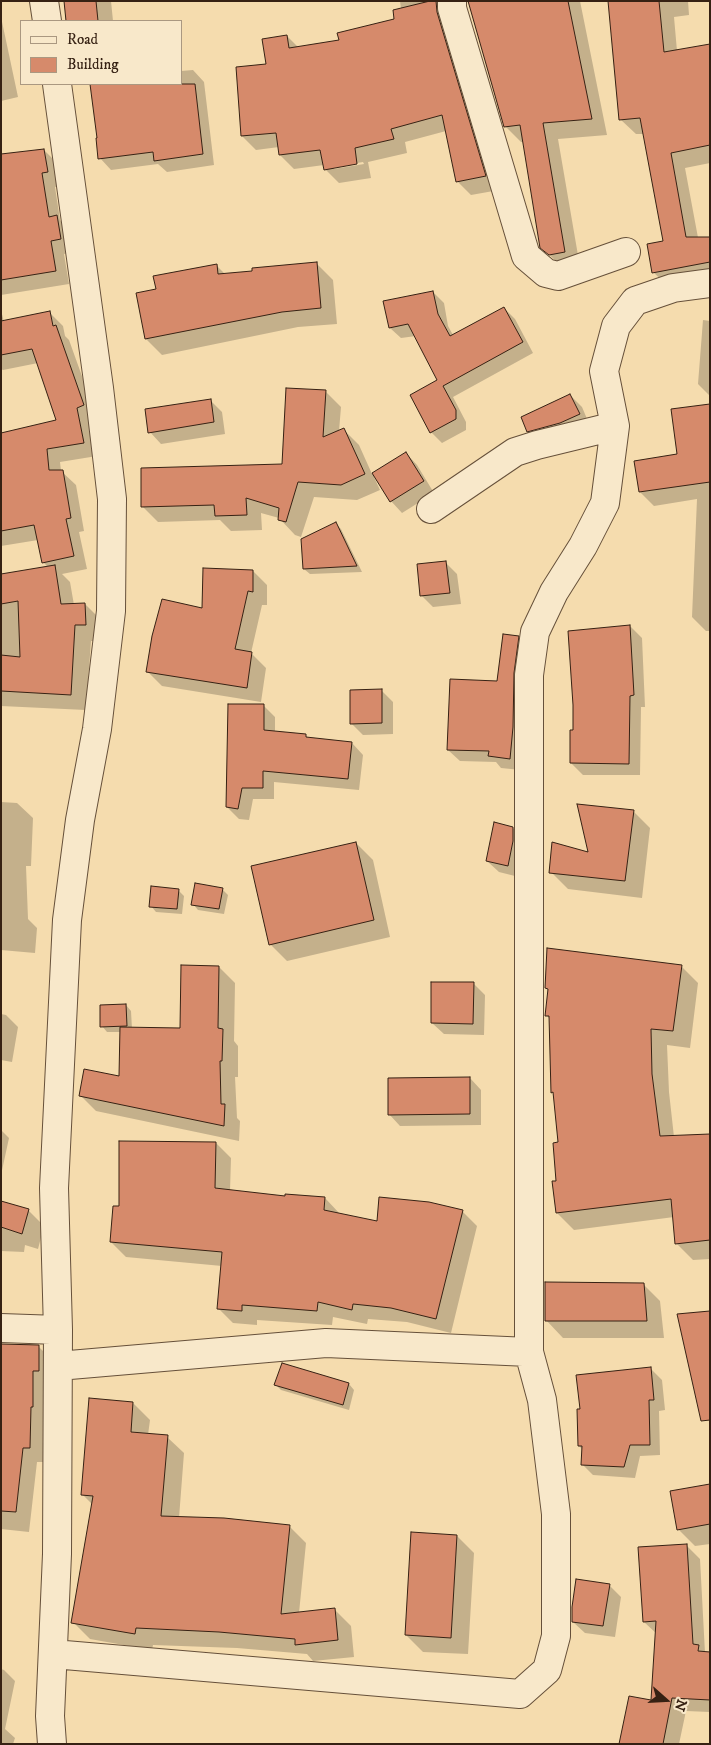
<!DOCTYPE html>
<html>
<head>
<meta charset="utf-8">
<style>
	body { margin:0 }
	#map { position:relative; width:711px; height:1745px; overflow:hidden; background:#f5dcae; font-family:"IM FELL DW Pica",serif }
	canvas { display:block }
	.frame { position:absolute; inset:0; border:2px solid #362113; pointer-events:none }
	.legend { position:absolute; left:20px; top:20px; width:162px; height:65px; box-sizing:border-box; background:#f8e8ca; border:1px solid #aa9881; margin:0; padding:6px 9px; list-style:none; font-size:15px; color:#362113 }
	.legend li { display:flex; align-items:center; gap:10px; height:25px }
	.legend b { width:25px; border:1px solid #aa9881 }
	.north { position:absolute; left:641px; top:1675px; width:50px; height:50px; -webkit-text-stroke:4px #f8e8ca; paint-order:stroke; rotate:109deg; font-size:14px; font-weight:700; line-height:20px; text-align:center; color:#362113 }
	.north::after { content:''; display:block; margin:auto; width:18px; height:22px; background:#362113; clip-path:polygon(50% 0,100% 100%,50% 72%,0 100%) }
</style>
</head>
<body>
<div id="map">
<canvas width="711" height="1745"></canvas>
<div class="frame"></div>
<ul class="legend">
<li><b style="height:6px;background:#f8e8ca"></b>Road</li>
<li><b style="height:14px;background:#d68a6b"></b>Building</li>
</ul>
<div class="north">N</div>
</div>
<script>
const ctx = document.querySelector('canvas').getContext('2d');
ctx.lineJoin = 'round';
function fill(path, color) { ctx.fillStyle = color; ctx.fill(path, 'evenodd'); }
const toPath = rows => new Path2D(rows.map(r => 'M' + r).join(''));
function strokePath(path, color, width, dash) { ctx.strokeStyle = color; ctx.lineWidth = width; ctx.lineCap = dash ? 'butt' : 'round'; ctx.setLineDash(dash || []); ctx.stroke(path); }
const shadow = toPath([
	[65,1,111,1,113,21,67,21],
	[400,1,450,1,499,190,471,195,457,181,446,131,405,142,407,153,368,162,371,178,339,183,325,169,324,165,294,169,280,155,279,147,256,150,242,136,268,65,287,36,299,48,340,41,396,20,401,9],
	[363,162,364,164,334,169,334,167],
	[468,1,580,1,607,135,558,139,580,267,558,263,541,247,524,142,521,142,505,126],
	[610,1,688,1,689,15,674,17,677,51,710,45,710,163,685,168,699,243,710,259,710,280,669,287,653,272,664,242,644,134,636,134,620,119],
	[1,17,18,97,1,101],
	[193,70,204,82,214,165,167,172,158,164,111,170,100,158,99,139,91,84,181,84,181,71],
	[1,148,2,155,44,150,57,163,61,186,55,187,60,220,70,230,74,252,64,254,69,284,1,295],
	[317,264,333,280,337,324,298,327,162,355,146,339,157,290,216,265,226,275],
	[433,292,444,303,448,326,453,335,504,308,515,319,533,353,453,397,466,422,466,430,442,443,431,432,439,381,416,336,401,338,390,328],
	[1,310,4,322,49,312,63,326,65,336,69,340,97,418,97,456,60,462,61,471,76,485,84,531,79,532,87,569,62,574,70,582,74,605,85,604,101,620,101,641,91,641,86,710,1,706,1,575,48,567,43,562,38,540,1,546,1,501,58,421,38,363,3,370,1,369],
	[703,320,710,321,710,396,698,384],
	[325,391,341,407,339,431,343,429,359,445,372,474,406,453,417,465,434,493,402,513,391,501,375,476,374,477,380,490,357,500,314,497,301,537,295,535,279,518,261,513,262,530,231,531,220,520,158,522,142,506,283,466],
	[570,395,582,407,590,426,540,443,528,431],
	[211,401,222,412,225,434,161,444,150,432],
	[710,405,710,631,706,631,692,617,697,499,654,506,640,492,678,455],
	[335,523,341,529,362,572,310,574,304,569],
	[445,562,457,574,461,604,433,607,421,595],
	[253,571,267,585,267,605,262,605,251,653,266,668,261,702,162,686,147,671,203,610],
	[630,626,642,638,645,707,641,707,640,775,583,775,571,763,574,732],
	[518,637,530,649,521,770,501,768,496,762,460,761,448,750,499,682],
	[381,690,393,702,393,734,363,735,351,723],
	[264,706,275,717,275,732,305,735,308,738,352,743,363,755,359,790,274,782,274,799,253,799,249,820,239,819,227,807],
	[1,802,17,803,33,818,31,866,26,866,28,919,37,928,35,953,1,950],
	[633,811,650,828,642,898,568,889,551,872,589,854],
	[513,828,525,840,519,877,499,872,487,861],
	[356,843,373,860,390,937,287,961,270,944],
	[222,889,228,895,224,914,198,910,193,904],
	[178,890,184,896,182,914,156,912,151,906],
	[681,966,698,983,690,1048,667,1045,669,1092,674,1137,710,1135,710,1259,693,1260,676,1243,674,1217,574,1230,557,1213,557,1182,560,1143,554,1094,552,1092,550,1019,546,1015,549,990,546,988],
	[219,967,235,983,234,1041,238,1046,238,1077,235,1077,237,1118,240,1121,239,1141,96,1111,80,1095,120,1078,121,1032,107,1032,102,1026,126,1005,131,1011,132,1029,181,1029],
	[473,983,485,995,484,1035,444,1034,432,1023],
	[1,1014,6,1015,18,1027,12,1062,1,1060],
	[470,1078,481,1090,481,1125,400,1126,389,1114],
	[1,1130,9,1138,1,1175],
	[216,1143,231,1158,230,1191,286,1197,325,1198,340,1214,378,1222,462,1211,477,1226,451,1333,407,1322,368,1319,367,1324,333,1317,332,1325,257,1320,257,1325,233,1323,218,1308,222,1266,126,1257,111,1242,137,1208],
	[1,1204,28,1210,44,1226,38,1249,25,1245,24,1252,1,1251],
	[643,1284,660,1301,664,1338,563,1338,546,1320],
	[1,1345,38,1346,53,1361,44,1462,37,1462,29,1532,1,1529],
	[651,1369,662,1380,665,1410,659,1411,660,1455,640,1456,635,1478,593,1475,582,1464,583,1450,579,1446],
	[349,1384,354,1390,349,1410,281,1390,276,1385],
	[133,1403,150,1420,148,1435,167,1437,184,1453,179,1518,289,1526,306,1543,299,1613,334,1609,351,1626,354,1657,313,1661,307,1654,237,1648,153,1645,152,1650,90,1639,73,1622,93,1505,83,1495],
	[710,1485,710,1544,695,1546,678,1529],
	[457,1536,474,1553,468,1654,423,1652,406,1635],
	[686,1545,700,1559,705,1653,710,1653,710,1712,686,1711,679,1744,620,1744,653,1702,657,1634,644,1622],
	[609,1585,621,1597,615,1637,585,1633,573,1622],
	[1,1669,4,1670,15,1681,5,1729,15,1738,13,1744,1,1744]
]);
const building = toPath([
	[64,1,96,1,98,21,66,21,64,1],
	[430,1,436,1,437,12,486,176,456,182,442,115,391,129,394,139,355,148,357,164,324,170,320,150,279,155,276,133,241,136,236,67,266,64,262,39,287,35,289,48,339,40,337,33,394,19,393,10,430,1],
	[468,1,568,1,592,119,543,123,565,252,549,255,540,248,520,125,504,127,468,1],
	[608,1,659,1,664,52,710,44,710,145,671,153,686,237,710,237,710,262,652,273,647,244,663,241,640,118,619,120,608,1],
	[90,84,195,84,203,154,154,161,153,152,98,159,96,138,97,138,90,84],
	[44,149,48,172,42,173,49,217,57,215,61,239,51,241,56,271,1,280,1,154,44,149],
	[317,262,321,308,282,312,145,339,136,293,156,289,153,276,217,264,218,274,252,271,252,268,317,262],
	[433,291,438,314,450,336,504,307,523,342,443,386,456,410,456,419,430,433,410,395,437,380,408,324,389,328,383,301,433,291],
	[50,311,53,326,56,325,84,405,77,408,84,443,47,449,49,470,63,470,71,518,66,519,74,556,42,563,34,525,1,531,1,433,56,420,32,349,1,355,1,321,50,311],
	[286,388,326,390,323,437,344,428,365,474,341,485,298,482,286,522,278,520,279,508,246,498,247,515,215,516,214,505,141,507,141,468,282,464,286,388],
	[570,394,580,414,560,423,527,432,521,417,570,394],
	[211,399,214,422,148,433,145,409,211,399],
	[710,404,710,482,639,492,634,461,677,454,671,409,710,404],
	[406,452,424,481,390,502,372,473,406,452],
	[336,522,357,566,303,569,301,539,336,522],
	[446,561,450,593,420,596,417,564,446,561],
	[55,565,61,604,85,603,86,625,75,625,71,695,1,691,1,655,20,657,18,601,1,604,1,574,55,565],
	[203,568,253,570,253,592,248,591,235,649,252,652,247,688,146,672,152,636,162,599,202,608,203,568],
	[630,625,634,695,630,696,629,764,570,763,570,730,573,730,573,705,568,631,630,625],
	[503,634,519,636,514,673,513,727,510,759,488,756,489,751,447,750,450,679,497,681,503,634],
	[382,689,382,723,350,724,350,690,382,689],
	[228,704,264,704,264,730,306,734,306,737,352,742,348,779,263,771,263,788,242,788,238,809,226,807,228,704],
	[577,804,634,810,625,881,549,873,552,842,588,852,577,804],
	[494,822,513,827,513,841,508,866,486,861,494,822],
	[356,842,374,920,269,945,251,866,356,842],
	[195,883,223,888,219,909,191,905,195,883],
	[151,886,179,889,177,909,149,907,151,886],
	[547,948,682,965,673,1031,651,1029,652,1074,660,1136,710,1134,710,1240,675,1244,671,1199,556,1213,552,1181,556,1181,553,1143,558,1142,553,1092,551,1093,549,1016,545,1016,548,989,545,988,547,948],
	[181,965,219,966,218,1028,223,1029,222,1061,220,1061,221,1104,225,1104,224,1126,79,1096,84,1069,119,1076,120,1027,180,1028,181,965],
	[431,982,474,982,473,1024,431,1023,431,982],
	[126,1004,127,1026,100,1027,100,1005,126,1004],
	[470,1077,470,1114,388,1115,388,1078,470,1077],
	[119,1141,216,1142,215,1188,285,1196,285,1194,325,1197,324,1210,377,1221,379,1197,429,1202,463,1210,436,1319,391,1308,353,1304,352,1310,318,1302,317,1311,242,1305,242,1311,217,1309,222,1252,110,1242,113,1206,119,1206,119,1141],
	[1,1201,29,1209,22,1234,1,1227,1,1201],
	[545,1282,644,1283,647,1321,545,1321,545,1282],
	[710,1311,710,1420,701,1421,677,1314,710,1311],
	[1,1344,39,1345,39,1371,33,1371,33,1407,31,1407,30,1448,23,1448,16,1512,1,1511,1,1344],
	[282,1363,349,1383,343,1405,274,1385,282,1363],
	[651,1367,654,1400,649,1400,650,1445,630,1445,624,1467,581,1465,582,1446,578,1446,577,1409,580,1409,576,1375,651,1367],
	[89,1398,133,1402,131,1432,168,1435,161,1516,224,1518,290,1525,281,1614,335,1608,338,1640,295,1645,295,1639,219,1632,136,1628,135,1634,71,1623,93,1496,81,1495,89,1398],
	[710,1484,710,1524,677,1530,670,1491,710,1484],
	[411,1532,457,1535,451,1638,405,1635,411,1532],
	[687,1544,693,1644,699,1645,698,1651,710,1652,710,1700,672,1698,663,1744,619,1744,629,1696,651,1700,656,1621,643,1622,638,1547,687,1544],
	[576,1579,610,1584,603,1626,572,1622,572,1607,576,1579]
]);
const minor = toPath([
	[44,1,47,21],
	[452,1,452,8,526,256,546,273,558,276,626,252],
	[431,509,515,452,537,445,615,426],
	[1,1328,58,1330],
	[58,1366,326,1343,529,1352],
	[53,1654,520,1694,547,1670,556,1636,556,1514,542,1400,529,1352,529,675,535,632,554,592,583,546,605,503,615,426,604,371,616,326,635,301,673,288,710,283],
	[52,1744,50,1716,57,1554,58,1330,54,1188,67,920,80,820,97,729,111,611,112,499,99,388,57,84]
]);
fill(shadow, '#0003');
fill(building, '#d68a6b');
strokePath(building, '#362113', 1);
strokePath(minor, '#66503a', 30);
strokePath(minor, '#f8e8ca', 28);
</script>
</body>
</html>
